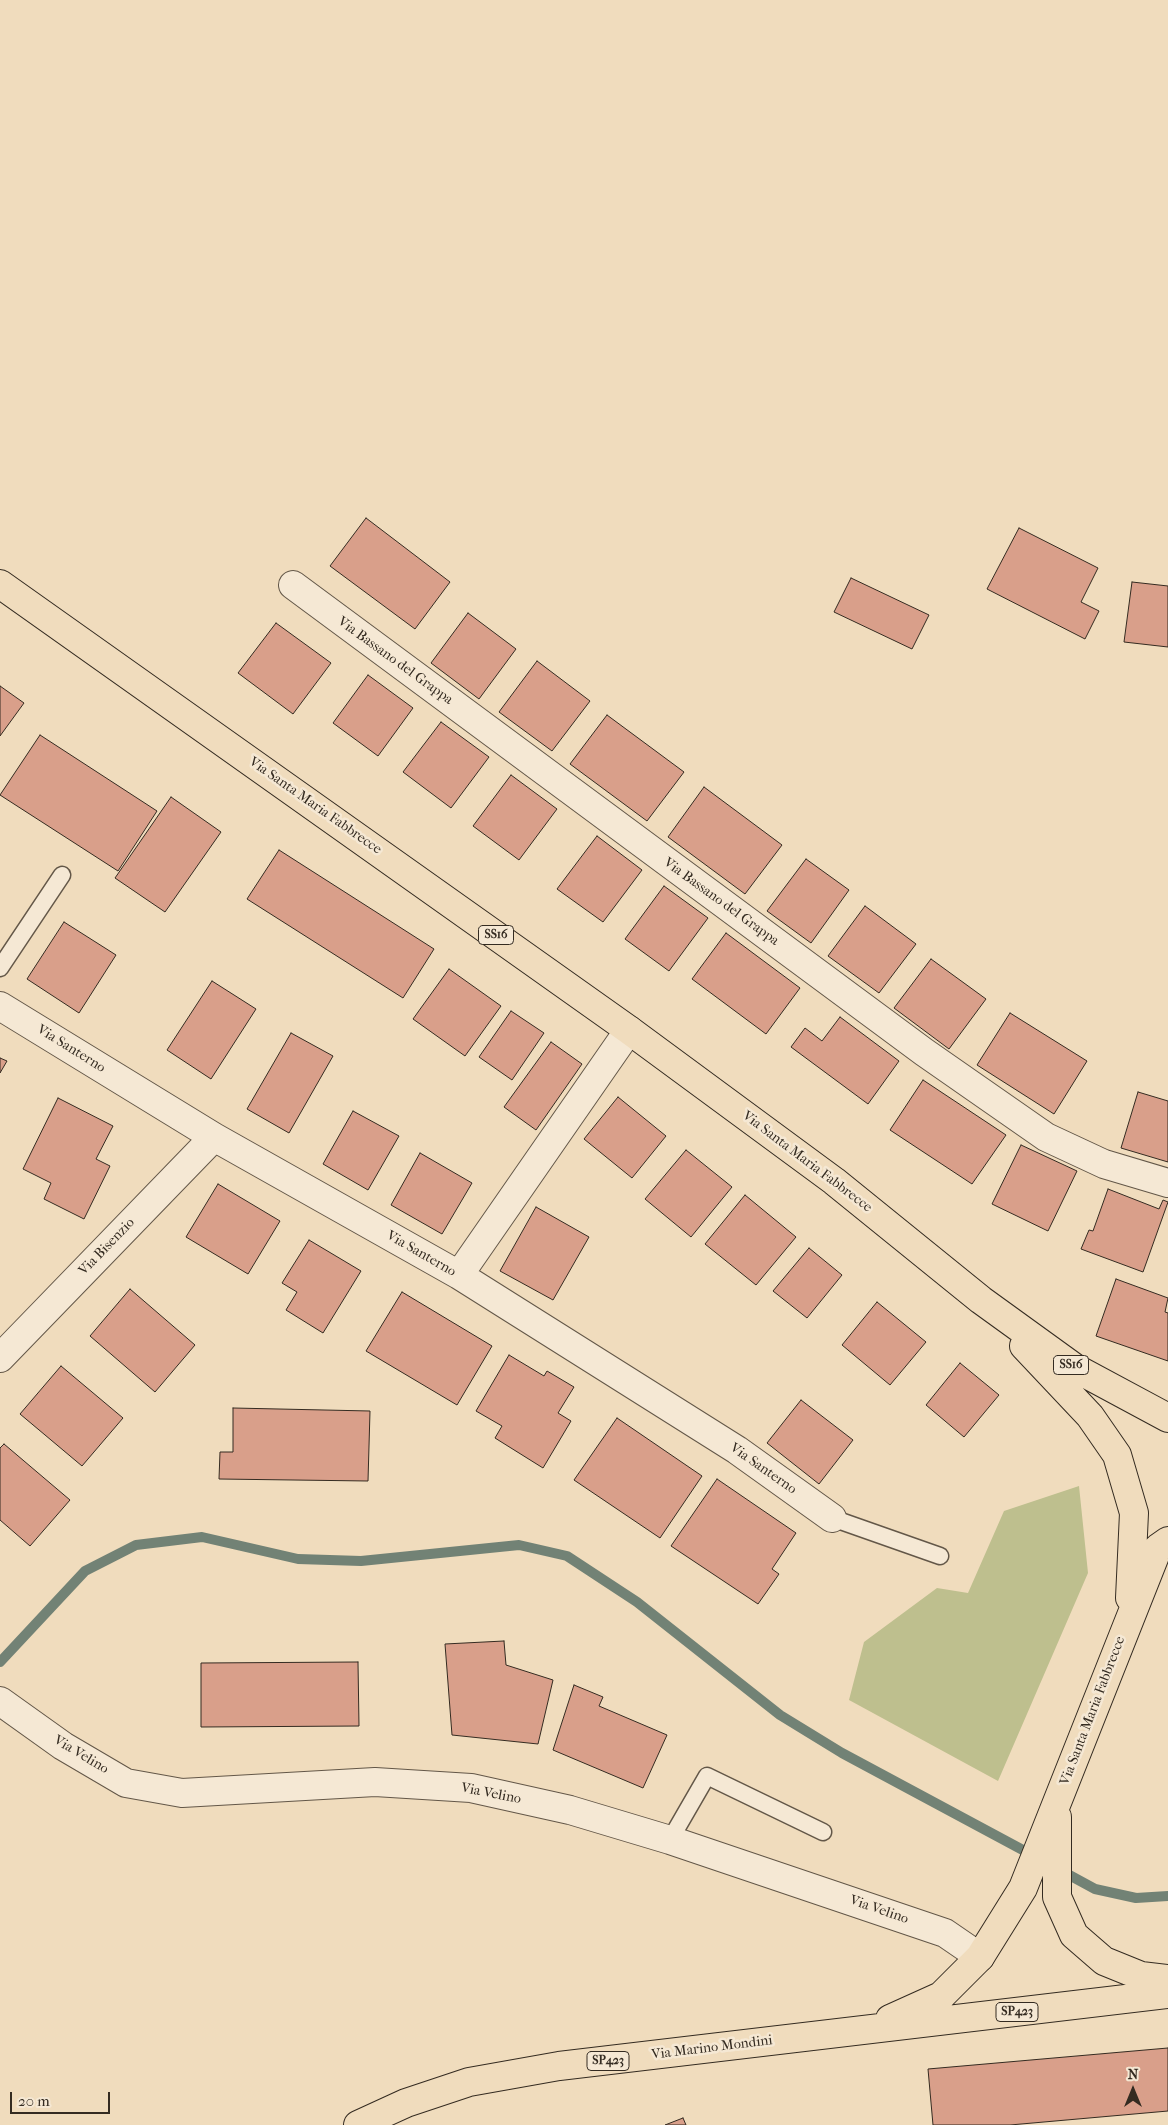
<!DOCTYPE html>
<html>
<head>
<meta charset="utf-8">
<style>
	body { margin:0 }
	#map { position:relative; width:1168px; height:2125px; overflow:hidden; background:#f0dcbd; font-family:"IM FELL French Canon",serif }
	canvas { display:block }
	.north { position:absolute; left:1108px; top:2065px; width:50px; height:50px; -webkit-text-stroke:4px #f5e8d4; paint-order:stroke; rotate:0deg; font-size:14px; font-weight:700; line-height:20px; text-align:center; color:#342b21 }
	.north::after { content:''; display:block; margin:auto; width:18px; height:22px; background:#342b21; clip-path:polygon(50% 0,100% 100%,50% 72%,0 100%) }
	.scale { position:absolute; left:10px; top:2092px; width:100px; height:22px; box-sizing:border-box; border:2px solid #342b21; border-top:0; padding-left:6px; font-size:15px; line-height:18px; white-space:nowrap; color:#342b21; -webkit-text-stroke:4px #f5e8d4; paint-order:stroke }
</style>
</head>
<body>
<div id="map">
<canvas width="1168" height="2125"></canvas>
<div class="north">N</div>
<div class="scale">20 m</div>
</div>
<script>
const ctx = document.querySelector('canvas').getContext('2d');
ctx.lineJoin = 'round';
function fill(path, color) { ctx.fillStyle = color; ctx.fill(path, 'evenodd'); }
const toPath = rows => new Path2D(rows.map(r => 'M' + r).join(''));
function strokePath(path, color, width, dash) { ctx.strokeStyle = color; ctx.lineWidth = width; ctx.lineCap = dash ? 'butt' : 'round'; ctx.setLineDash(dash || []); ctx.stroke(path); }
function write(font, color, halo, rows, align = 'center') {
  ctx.font = font + ' "IM FELL French Canon",serif'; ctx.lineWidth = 5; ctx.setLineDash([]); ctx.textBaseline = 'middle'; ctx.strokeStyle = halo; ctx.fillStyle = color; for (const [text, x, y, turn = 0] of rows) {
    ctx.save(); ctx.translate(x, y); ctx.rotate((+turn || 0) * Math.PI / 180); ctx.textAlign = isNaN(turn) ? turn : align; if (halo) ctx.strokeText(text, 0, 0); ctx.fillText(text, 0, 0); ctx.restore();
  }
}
const green = toPath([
	[1079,1486,1088,1573,998,1781,849,1700,864,1642,937,1588,968,1593,1004,1511]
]);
const stream = toPath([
	[0,1662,85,1571,136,1545,202,1537,298,1559,361,1561,519,1545,567,1556,637,1602,780,1715,842,1753,1034,1856],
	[1060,1870,1095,1889,1136,1898,1168,1896]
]);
const building = toPath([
	[366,518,450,582,415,629,330,566,366,518],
	[1019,528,1098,568,1081,602,1099,611,1085,639,987,589,1019,528],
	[851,578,929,615,912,649,834,612,851,578],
	[1132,582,1168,586,1168,647,1124,642,1132,582],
	[468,613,516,649,479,699,431,663,468,613],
	[276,623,331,663,293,714,238,673,276,623],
	[537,661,590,701,552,751,499,712,537,661],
	[368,675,413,708,378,756,333,723,368,675],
	[0,686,24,703,0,736,0,686],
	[607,715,684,772,647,821,570,764,607,715],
	[441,722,489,757,451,808,403,772,441,722],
	[40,735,157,811,118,871,0,795,40,735],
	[511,775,557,809,519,860,473,826,511,775],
	[704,787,782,845,745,894,668,837,704,787],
	[171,797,221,832,165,912,115,878,171,797],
	[597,836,642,870,603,922,557,889,597,836],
	[279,850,434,949,403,998,247,899,279,850],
	[806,859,849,890,811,943,767,911,806,859],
	[664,886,708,918,669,971,625,939,664,886],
	[865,906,916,944,879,993,828,956,865,906],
	[64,922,116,955,79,1013,27,979,64,922],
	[726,933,800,988,766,1034,692,979,726,933],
	[931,959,986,999,949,1049,894,1008,931,959],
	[449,969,501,1006,465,1056,413,1019,449,969],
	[212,981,256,1009,211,1079,167,1050,212,981],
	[511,1011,544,1033,512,1080,479,1057,511,1011],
	[1010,1013,1087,1061,1054,1114,977,1065,1010,1013],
	[840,1017,899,1061,868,1104,791,1047,805,1028,822,1041,840,1017],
	[291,1033,333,1056,289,1133,247,1109,291,1033],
	[551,1042,582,1064,536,1130,504,1107,551,1042],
	[0,1058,7,1061,0,1073,0,1058],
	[923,1080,1006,1135,972,1184,890,1130,923,1080],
	[1138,1092,1168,1101,1168,1162,1121,1148,1138,1092],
	[618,1097,666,1136,632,1178,584,1139,618,1097],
	[58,1098,113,1126,96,1159,110,1166,84,1219,44,1199,51,1183,23,1169,58,1098],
	[353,1111,399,1136,368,1190,323,1164,353,1111],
	[1021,1145,1077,1171,1048,1231,992,1204,1021,1145],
	[686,1150,732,1187,691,1237,645,1199,686,1150],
	[420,1153,472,1183,442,1234,391,1205,420,1153],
	[218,1184,280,1221,248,1274,186,1237,218,1184],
	[1108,1189,1159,1209,1163,1200,1168,1202,1143,1272,1081,1249,1089,1230,1093,1231,1108,1189],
	[745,1195,796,1237,756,1285,705,1244,745,1195],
	[536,1207,589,1237,553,1300,500,1271,536,1207],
	[309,1240,361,1271,323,1333,286,1310,297,1292,282,1283,309,1240],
	[809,1248,842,1275,807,1318,773,1291,809,1248],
	[1116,1279,1168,1298,1165,1312,1168,1313,1168,1361,1096,1336,1116,1279],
	[130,1289,195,1345,155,1392,90,1336,130,1289],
	[402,1292,492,1346,457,1405,366,1351,402,1292],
	[877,1302,926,1342,890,1385,842,1345,877,1302],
	[509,1355,544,1376,547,1371,574,1387,558,1413,571,1421,543,1468,495,1438,502,1426,476,1411,509,1355],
	[960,1363,999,1395,964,1437,926,1405,960,1363],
	[61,1366,123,1418,82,1466,20,1414,61,1366],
	[801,1400,853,1440,819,1484,767,1443,801,1400],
	[233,1408,370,1411,368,1481,219,1479,220,1452,233,1452,233,1408],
	[617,1418,702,1476,660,1538,574,1480,617,1418],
	[4,1444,70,1500,30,1546,0,1520,0,1448,4,1444],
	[717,1479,796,1533,772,1569,779,1574,758,1604,671,1546,717,1479],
	[504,1641,506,1665,553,1680,538,1744,452,1735,445,1644,504,1641],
	[358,1662,359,1726,201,1727,201,1663,358,1662],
	[574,1685,603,1697,599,1706,667,1735,643,1788,553,1750,574,1685],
	[1168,2048,1168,2111,1010,2125,933,2125,928,2069,1168,2048],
	[683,2118,686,2125,665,2125,683,2118]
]);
const lane = toPath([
	[0,968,62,875],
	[832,1518,940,1556],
	[670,1840,707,1776,823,1832]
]);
const street = toPath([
	[293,585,924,1052,1046,1137,1104,1164,1168,1183],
	[0,1006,214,1137,459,1275,737,1450,832,1518],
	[459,1275,629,1030],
	[0,1358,214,1137],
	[0,1701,63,1746,126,1783,182,1793,375,1782,471,1788,570,1810,670,1840,945,1933,980,1957]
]);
const primary = toPath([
	[0,584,629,1030,834,1181,981,1300,1075,1368,1168,1418],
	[1024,1346,1090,1416,1117,1455,1134,1513,1130,1598],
	[1057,1817,1057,1897,1074,1935,1104,1961,1141,1976,1168,1979],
	[890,2019,941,1996,980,1957,1023,1888,1158,1548,1168,1541],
	[358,2125,406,2103,469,2082,559,2066,1168,1994]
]);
const shields = [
	[496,935,35],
	[1071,1365,35],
	[1017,2012,42],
	[608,2061,42]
];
const shieldNames = [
	["SS16",496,935],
	["SS16",1071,1365],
	["SP423",1017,2012],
	["SP423",608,2061]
];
const streetNames = [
	["Via Bassano del Grappa",395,661,36],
	["Via Santa Maria Fabbrecce",315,806,35],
	["Via Bassano del Grappa",721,902,36],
	["Via Santerno",71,1049,32],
	["Via Santa Maria Fabbrecce",807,1162,37],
	["Via Bisenzio",107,1247,-46],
	["Via Santerno",421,1254,30],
	["Via Santerno",763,1469,35],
	["Via Santa Maria Fabbrecce",1093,1711,-69],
	["Via Velino",81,1755,31],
	["Via Velino",491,1794,11],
	["Via Velino",879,1910,19],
	["Via Marino Mondini",712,2048,-7]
];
fill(green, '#bebf8e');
strokePath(stream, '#728275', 10);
fill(building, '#d99f8a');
strokePath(building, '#342b21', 1);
strokePath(lane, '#635748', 19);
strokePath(street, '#635748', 30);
strokePath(primary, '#342b21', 30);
strokePath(lane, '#f5e8d4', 16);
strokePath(street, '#f5e8d4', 28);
strokePath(primary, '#f0dcbd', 28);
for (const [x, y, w] of shields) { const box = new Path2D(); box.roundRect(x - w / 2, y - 9.5, w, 19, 4); ctx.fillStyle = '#f5e8d4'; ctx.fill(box); strokePath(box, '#342b21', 1); }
write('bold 12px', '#342b21', null, shieldNames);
write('14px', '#342b21', '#f5e8d4', streetNames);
</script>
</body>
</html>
